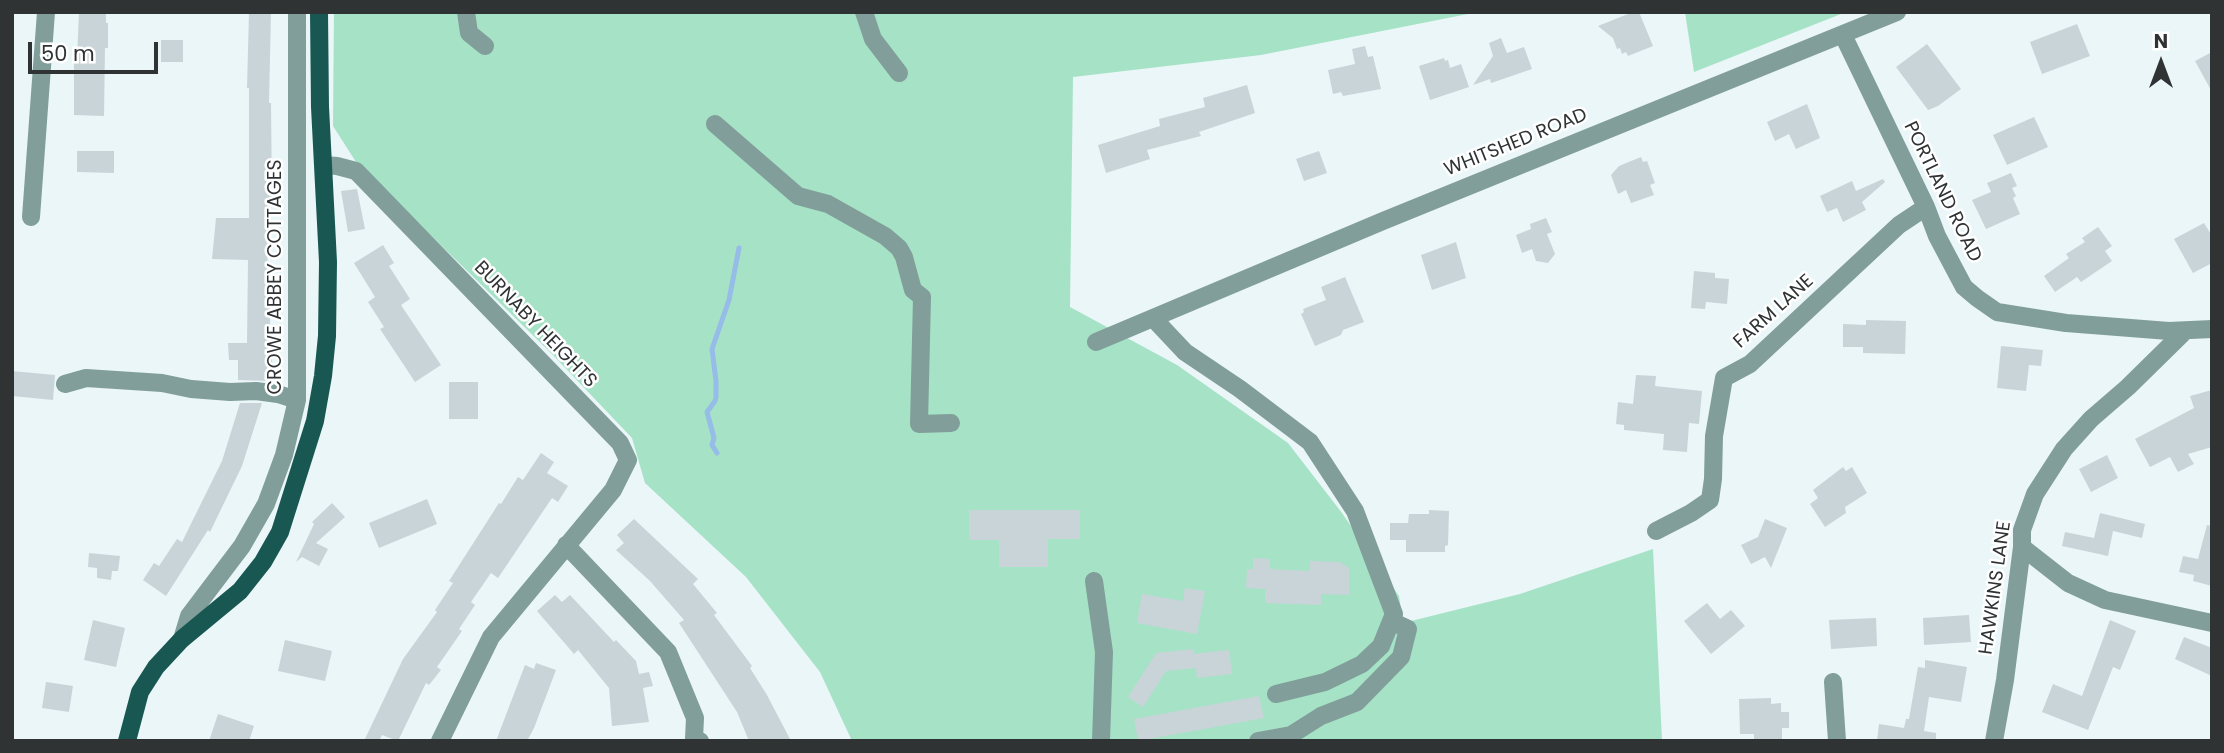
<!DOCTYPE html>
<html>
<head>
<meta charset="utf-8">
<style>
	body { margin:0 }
	#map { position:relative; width:2224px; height:753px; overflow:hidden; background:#eaf6f8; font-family:Poppins,sans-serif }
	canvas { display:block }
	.frame { position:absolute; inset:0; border:14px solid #2f3334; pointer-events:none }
	.north { position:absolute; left:2126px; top:28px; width:70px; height:70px; -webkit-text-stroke:5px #fff; paint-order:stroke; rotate:0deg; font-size:19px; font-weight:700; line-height:28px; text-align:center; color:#2f3334 }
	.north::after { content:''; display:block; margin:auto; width:24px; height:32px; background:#2f3334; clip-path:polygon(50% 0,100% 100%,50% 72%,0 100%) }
	.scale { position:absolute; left:28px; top:42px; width:130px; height:32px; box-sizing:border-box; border:4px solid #2f3334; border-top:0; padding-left:9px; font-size:21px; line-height:24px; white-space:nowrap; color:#2f3334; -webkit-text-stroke:5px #fff; paint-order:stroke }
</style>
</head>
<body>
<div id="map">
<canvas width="2224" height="753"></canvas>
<div class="frame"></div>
<div class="north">N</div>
<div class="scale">50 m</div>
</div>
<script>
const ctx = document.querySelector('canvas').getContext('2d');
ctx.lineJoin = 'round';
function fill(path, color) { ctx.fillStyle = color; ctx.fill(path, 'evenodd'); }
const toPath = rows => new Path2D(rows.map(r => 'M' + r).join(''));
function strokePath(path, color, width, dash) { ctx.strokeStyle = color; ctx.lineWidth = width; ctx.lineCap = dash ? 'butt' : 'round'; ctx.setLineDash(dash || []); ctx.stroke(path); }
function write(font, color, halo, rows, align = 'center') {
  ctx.font = font + ' Poppins,sans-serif'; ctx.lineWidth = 5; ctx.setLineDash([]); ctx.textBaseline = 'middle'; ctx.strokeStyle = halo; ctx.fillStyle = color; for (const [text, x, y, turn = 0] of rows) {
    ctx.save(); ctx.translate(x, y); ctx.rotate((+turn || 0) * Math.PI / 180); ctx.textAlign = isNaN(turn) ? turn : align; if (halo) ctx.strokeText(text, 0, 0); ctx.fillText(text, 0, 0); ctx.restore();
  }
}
const green = toPath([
	[334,12,1478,12,1261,55,1073,77,1070,307,1177,365,1288,443,1342,513,1399,596,1403,623,1520,594,1653,549,1662,741,852,741,820,672,746,577,645,483,632,438,552,354,356,162,333,126],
	[1685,12,1846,12,1694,72]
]);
const stream = toPath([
	[717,453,712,445,714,438,707,412,715,401,716,397,716,381,712,349,729,300,739,248]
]);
const building = toPath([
	[79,12,106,12,106,23,108,23,108,48,105,48,104,116,74,115,74,59,77,59],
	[249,12,271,12,269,103,271,103,272,205,269,205,267,273,270,273,270,342,272,342,272,379,269,379,269,381,238,380,238,360,229,360,228,343,247,343,248,260,212,259,216,218,249,218,249,88,247,88],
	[1633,12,1639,12,1653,46,1628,56,1626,52,1622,54,1620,48,1617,49,1613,38,1598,26],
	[2077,24,2090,56,2042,74,2030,42],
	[1501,38,1507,53,1524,47,1532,69,1500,80,1491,83,1490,79,1473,85,1493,56,1489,43],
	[161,40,183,40,183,62,161,62],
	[1927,44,1961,89,1938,106,1928,110,1896,67],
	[1365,46,1368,57,1373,56,1381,89,1343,96,1341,92,1333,94,1328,70,1355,64,1352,49],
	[2212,52,2212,92,2195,61],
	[1444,58,1445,61,1448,60,1450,68,1461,64,1469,87,1430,100,1419,66],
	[1247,85,1255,113,1199,132,1201,136,1147,150,1150,159,1106,173,1098,145,1160,126,1159,119,1205,107,1203,98],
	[1807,104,1820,138,1796,149,1789,134,1775,141,1767,122],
	[2034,117,2048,147,2007,165,1993,135],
	[77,151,114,151,114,173,77,172],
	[1319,151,1327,173,1304,181,1296,159],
	[1641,157,1643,162,1647,161,1655,183,1650,185,1654,195,1631,203,1626,190,1618,194,1611,175,1619,166],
	[2011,173,2017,186,2012,188,2016,196,2013,198,2020,214,1986,229,1972,200,1991,192,1987,183],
	[1883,179,1885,182,1862,202,1866,210,1843,222,1837,208,1827,212,1820,196,1852,181,1856,191],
	[357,189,365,229,348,232,341,191],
	[1546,218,1552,232,1547,234,1555,254,1548,263,1536,261,1532,249,1522,253,1516,235,1531,229,1530,224],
	[2204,223,2212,236,2212,263,2193,273,2174,239],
	[2098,227,2112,246,2105,251,2112,261,2081,282,2077,277,2055,292,2044,276,2069,258,2066,254,2085,242,2082,238],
	[1456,242,1466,278,1432,290,1421,255],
	[383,245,394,263,389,266,410,299,401,305,441,365,415,382,380,329,384,327,368,302,375,297,354,263],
	[1694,271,1715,273,1715,278,1729,279,1727,304,1706,302,1705,309,1691,308],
	[1345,277,1364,322,1343,330,1341,335,1315,346,1301,314,1304,312,1303,309,1326,300,1321,287],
	[1866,320,1906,321,1905,354,1863,353,1863,347,1843,347,1843,324,1866,325],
	[2001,346,2043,350,2041,366,2029,365,2026,391,1997,388],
	[12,371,55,375,53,400,12,396],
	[1636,375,1656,376,1655,386,1702,391,1699,424,1689,423,1687,452,1663,450,1664,434,1624,430,1624,425,1616,424,1618,402,1633,404],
	[449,382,478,382,478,419,449,419],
	[2212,390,2212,447,2188,454,2194,464,2178,472,2170,457,2150,467,2135,439,2194,408,2190,396],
	[240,403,262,403,242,466,210,532,208,530,166,596,143,580,154,563,159,566,177,539,182,542,222,461],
	[541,453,554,462,547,473,568,486,558,502,552,498,498,578,491,573,471,602,475,605,459,629,462,631,437,667,441,670,429,685,426,683,398,741,382,735,379,741,364,741,403,659,437,612,435,610,453,583,449,581,499,503,501,504,518,477,523,480],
	[2107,455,2118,478,2091,492,2079,469],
	[1843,467,1846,471,1852,467,1867,493,1845,507,1846,513,1825,527,1810,504,1818,498,1813,490],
	[427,499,437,524,379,548,369,523],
	[332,503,345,517,316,543,328,549,319,566,302,557,296,562,314,524,312,522],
	[969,510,1080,510,1080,539,1048,539,1048,567,999,567,999,540,969,540],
	[1429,510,1449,511,1448,545,1445,546,1445,552,1406,552,1406,540,1390,540,1390,523,1408,523,1409,514,1429,514],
	[2100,513,2145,524,2142,538,2113,531,2108,556,2062,546,2065,532,2094,538],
	[634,519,698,579,693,584,717,613,714,615,752,666,750,668,767,695,791,741,749,741,737,712,679,623,684,620,650,581,616,550,624,543,617,535],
	[1765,519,1787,528,1771,568,1765,557,1751,564,1741,545,1758,537],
	[2207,525,2212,526,2212,586,2193,581,2194,575,2179,572,2183,556,2198,559],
	[89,553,120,556,118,571,112,571,111,580,97,578,97,568,88,567],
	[1253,558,1270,559,1270,569,1310,571,1310,561,1340,562,1349,568,1349,595,1321,594,1321,605,1265,603,1265,589,1246,588,1247,569,1253,569],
	[1185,588,1205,591,1197,634,1137,623,1142,594,1183,601],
	[555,595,562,602,570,595,614,642,616,640,636,661,639,674,649,672,653,686,643,688,649,722,612,726,609,688,578,650,574,654,537,611],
	[1707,603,1720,619,1731,610,1745,626,1711,654,1684,621],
	[1969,615,1971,642,1924,645,1923,618],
	[1876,618,1877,646,1831,649,1829,620],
	[93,620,125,628,116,667,84,660],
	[2110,620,2136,631,2120,670,2113,667,2088,730,2042,712,2053,684,2082,696],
	[2184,637,2212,648,2212,676,2175,659],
	[285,640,332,651,325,681,278,671],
	[1194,649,1193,654,1229,650,1232,674,1197,678,1196,668,1166,671,1143,707,1128,697,1156,653],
	[1925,660,1967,667,1961,702,1929,697,1924,731,1936,733,1936,741,1877,741,1879,724,1904,728,1906,719,1909,719,1918,667,1925,668],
	[536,663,556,670,534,728,527,741,496,741,525,665,534,669],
	[46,682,73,686,69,712,42,708],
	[1259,696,1264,718,1138,741,1134,719],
	[1771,698,1771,704,1781,703,1781,712,1789,712,1789,728,1782,728,1782,741,1754,741,1754,734,1740,734,1739,699],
	[218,714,254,726,249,741,209,741]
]);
const minor = toPath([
	[466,12,469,33,485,46],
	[864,12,873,39,899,73],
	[1843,35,1926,207,1937,236,1964,287,1977,298,1997,312,2066,323,2169,331,2212,329],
	[715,124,798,196,828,204,885,236,899,248,904,257,913,290,922,297,919,424,951,423],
	[324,165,337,166,356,171,620,443,628,460,613,490,491,637,440,741],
	[31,217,46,12],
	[1153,318,1185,352,1240,389,1310,442,1355,511,1394,614,1381,646,1362,664,1325,682,1276,694],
	[1096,342,1383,221,1897,12],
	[65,384,86,378,162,383,191,389,230,392,256,391,278,394,297,400],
	[1656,531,1691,513,1710,500,1713,479,1714,436,1724,378,1750,364,1899,225,1926,207],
	[566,545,668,652,695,718,694,739,700,741],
	[2022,547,2068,583,2105,600,2212,623],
	[1094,581,1104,652,1101,741],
	[182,639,189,616,242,546,266,504,284,455,297,400,297,12],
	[1833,682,1837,741],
	[1258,741,1291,735,1321,716,1357,702,1401,657,1408,629,1391,621],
	[1994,741,2005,680,2022,547,2022,530,2035,494,2064,449,2091,419,2128,387,2184,332]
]);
const major = toPath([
	[127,741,140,692,156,667,182,639,240,591,263,562,280,532,315,421,323,376,327,336,328,262,320,107,319,12]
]);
const streetNames = [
	["WHITSHED ROAD",1516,143,-22],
	["PORTLAND ROAD",1942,192,64],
	["CROWE ABBEY COTTAGES",276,277,-90],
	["FARM LANE",1774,312,-42],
	["BURNABY HEIGHTS",535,325,46],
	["HAWKINS LANE",1996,588,-82]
];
fill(green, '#a6e2c6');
strokePath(stream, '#96bce8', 5);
fill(building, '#c9d4d9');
strokePath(minor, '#819e9a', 18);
strokePath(major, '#195852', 18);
write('19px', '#2f3334', '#fff', streetNames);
</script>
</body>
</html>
